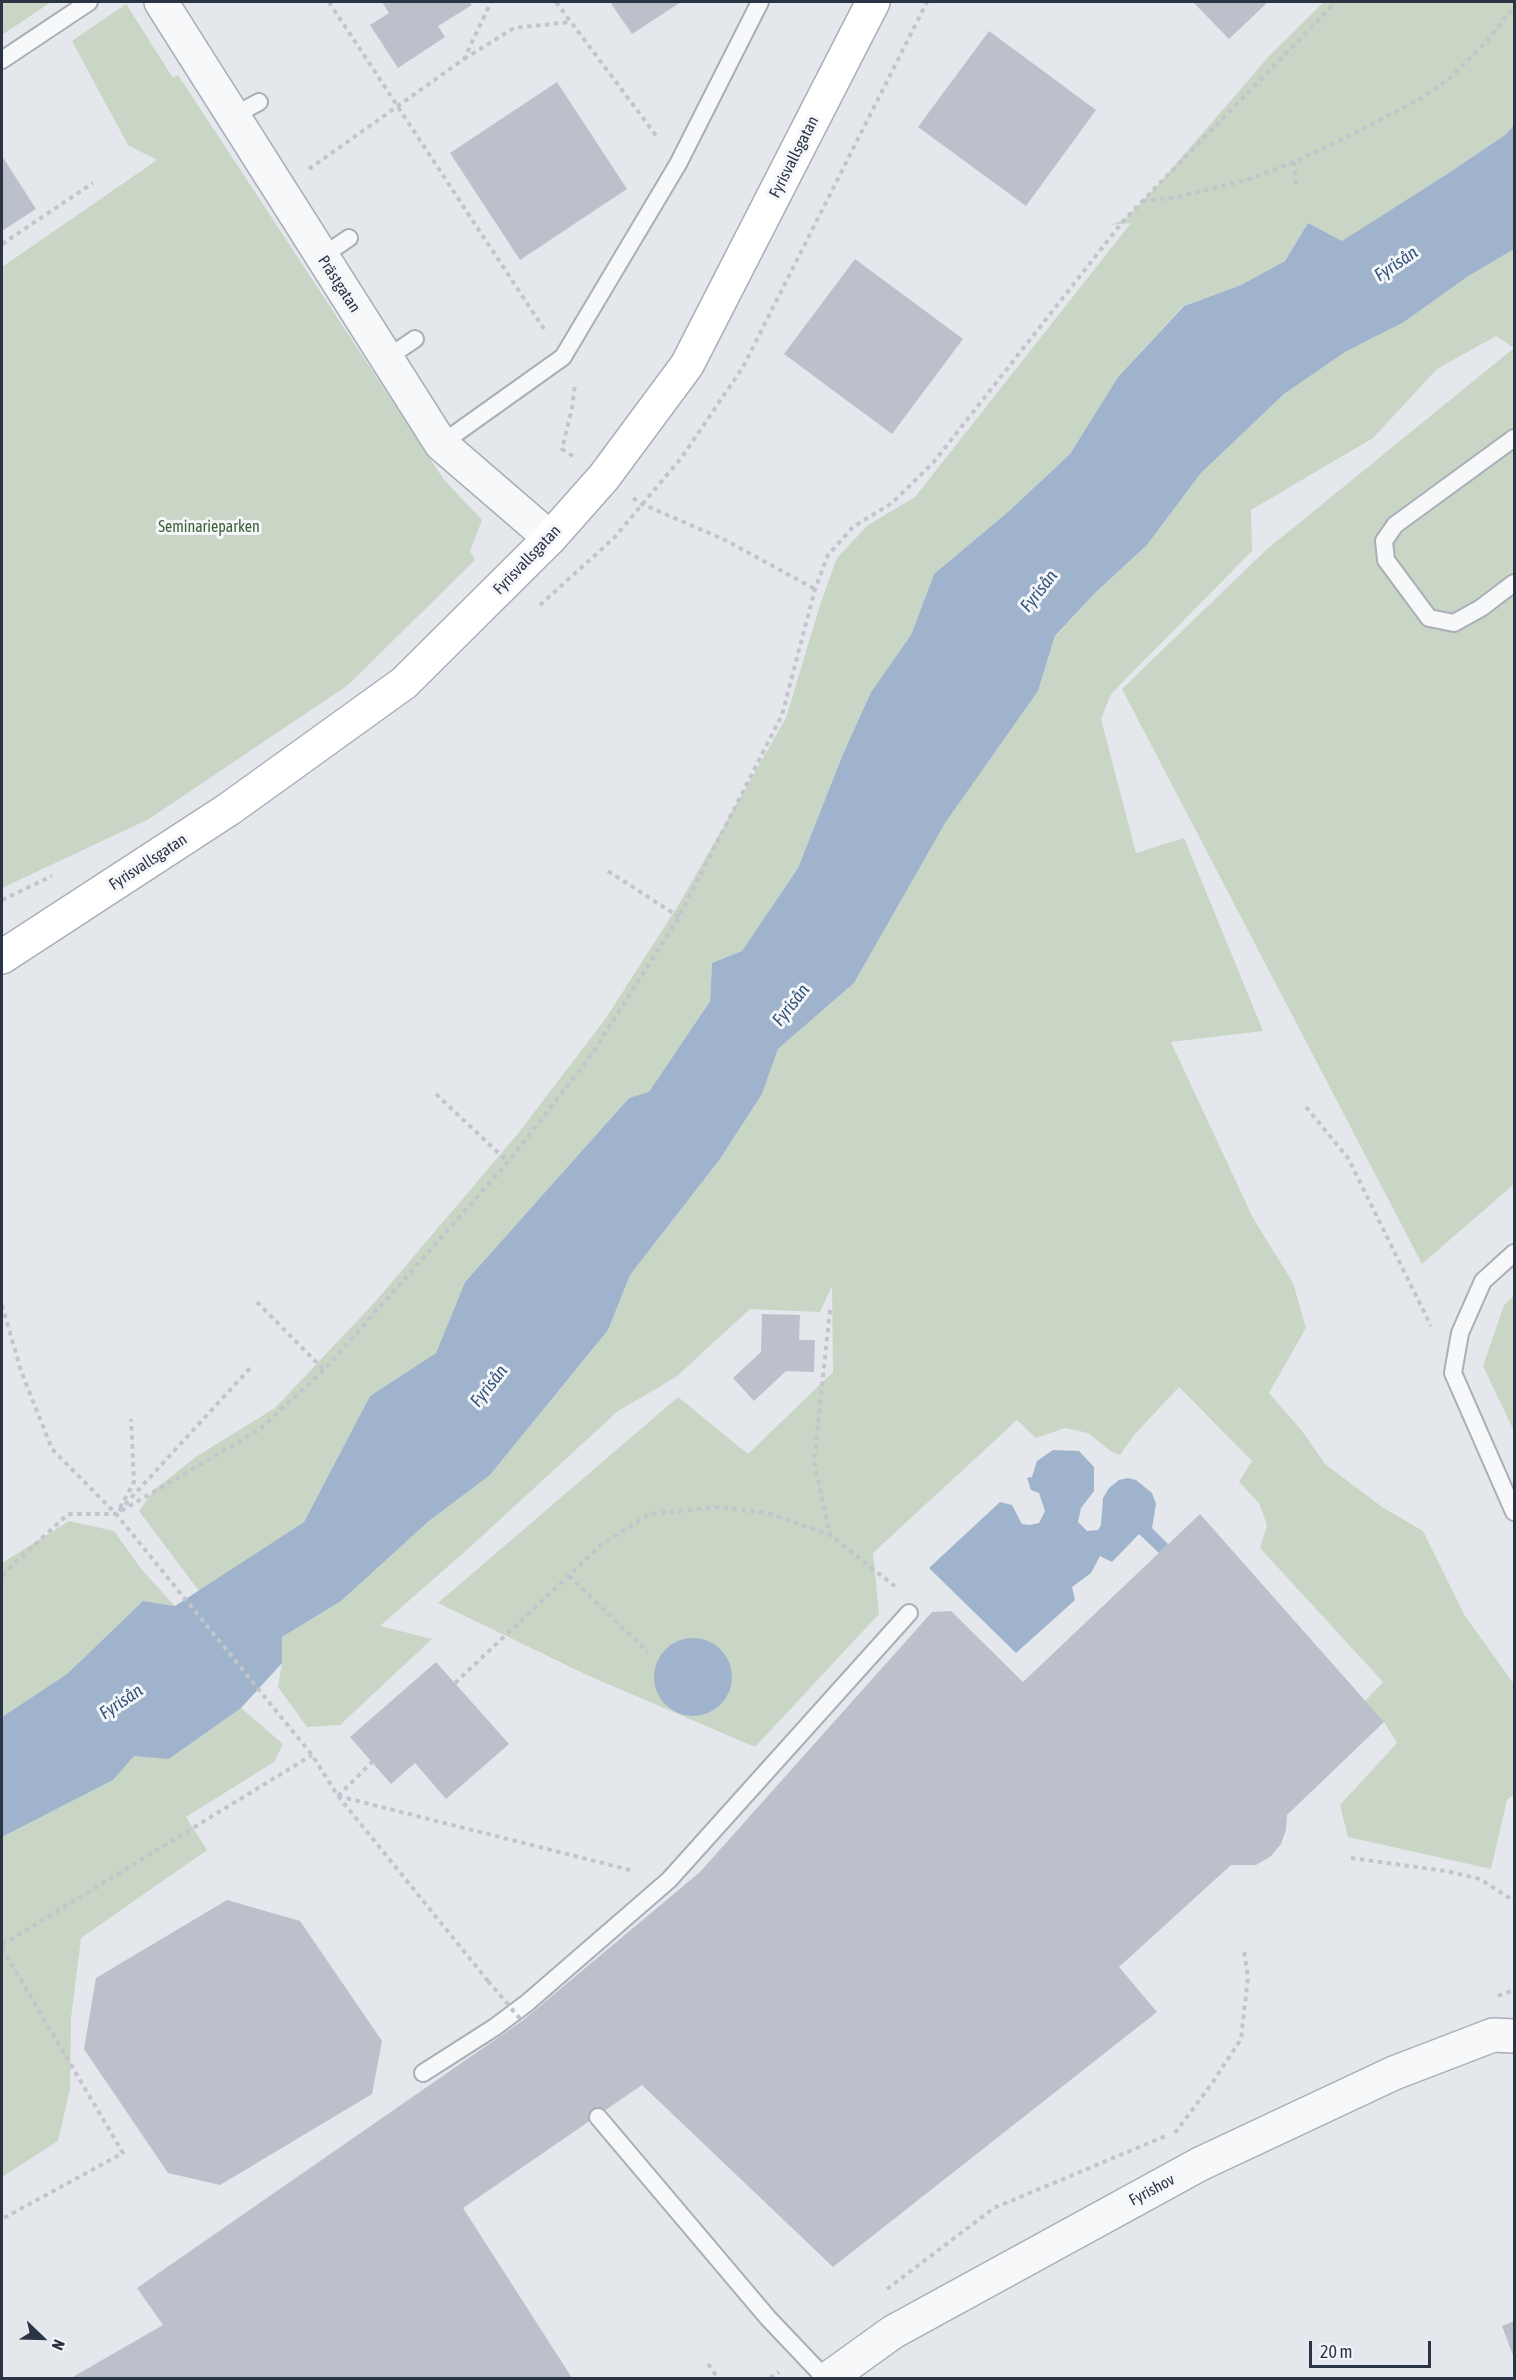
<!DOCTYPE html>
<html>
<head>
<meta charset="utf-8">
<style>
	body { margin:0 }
	#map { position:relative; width:1516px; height:2380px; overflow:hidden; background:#e4e7ec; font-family:"Asap Condensed",sans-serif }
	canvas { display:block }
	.frame { position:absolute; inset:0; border:3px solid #2b3445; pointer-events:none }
	.north { position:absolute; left:12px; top:2308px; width:60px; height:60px; -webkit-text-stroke:4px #f4f6f9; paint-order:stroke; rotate:113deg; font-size:16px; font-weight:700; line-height:24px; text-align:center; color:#2b3445 }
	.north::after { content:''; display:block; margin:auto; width:21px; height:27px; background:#2b3445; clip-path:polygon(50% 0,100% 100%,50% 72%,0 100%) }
	.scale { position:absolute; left:1309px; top:2341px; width:122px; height:27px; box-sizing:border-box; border:3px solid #2b3445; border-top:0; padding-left:8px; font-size:18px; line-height:21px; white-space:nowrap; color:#2b3445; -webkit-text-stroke:4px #f4f6f9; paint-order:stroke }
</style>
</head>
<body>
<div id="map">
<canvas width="1516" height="2380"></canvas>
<div class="frame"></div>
<div class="north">N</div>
<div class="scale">20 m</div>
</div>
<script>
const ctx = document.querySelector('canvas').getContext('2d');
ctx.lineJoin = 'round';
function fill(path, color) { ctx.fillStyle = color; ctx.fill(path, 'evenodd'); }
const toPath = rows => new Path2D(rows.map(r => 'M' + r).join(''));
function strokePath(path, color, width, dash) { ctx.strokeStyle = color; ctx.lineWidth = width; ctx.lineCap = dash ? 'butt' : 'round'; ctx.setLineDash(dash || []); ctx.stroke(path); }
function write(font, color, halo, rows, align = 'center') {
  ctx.font = font + ' "Asap Condensed",sans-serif'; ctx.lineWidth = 6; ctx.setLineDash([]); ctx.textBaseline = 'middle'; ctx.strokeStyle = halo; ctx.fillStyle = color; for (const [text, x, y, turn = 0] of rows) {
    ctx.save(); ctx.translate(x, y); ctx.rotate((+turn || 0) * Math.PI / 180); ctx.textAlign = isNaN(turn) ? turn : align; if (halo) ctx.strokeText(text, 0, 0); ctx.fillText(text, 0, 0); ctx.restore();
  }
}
const green = toPath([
	[2,2,51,2,2,35],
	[1324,2,1514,2,1514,125,1505,135,1444,176,1342,242,1308,223,1285,261,1241,285,1183,306,1118,377,1070,454,1009,511,934,574,911,635,871,692,843,754,798,868,742,951,712,963,710,1000,649,1093,629,1098,465,1282,436,1353,370,1396,304,1522,199,1591,139,1511,154,1490,197,1456,275,1408,374,1303,516,1136,606,1018,679,904,786,718,820,605,837,558,868,525,915,497,1131,223,1110,225,1124,220,1157,186,1270,55],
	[126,4,173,78,178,75,444,480,482,520,470,551,475,560,348,685,149,819,2,888,2,267,157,160,128,145,72,41],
	[1514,249,1514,1184,1422,1264,1122,689,1266,550,1514,348,1496,336,1437,369,1373,438,1251,510,1252,551,1111,694,1101,719,1136,853,1184,838,1263,1031,1171,1042,1253,1218,1293,1283,1306,1328,1269,1393,1302,1431,1325,1464,1382,1507,1423,1531,1465,1616,1514,1684,1514,1794,1507,1800,1491,1869,1348,1837,1340,1805,1397,1743,1384,1722,1365,1701,1383,1682,1260,1548,1267,1525,1259,1503,1239,1482,1252,1461,1179,1387,1135,1434,1120,1455,1112,1452,1088,1433,1065,1428,1036,1438,1017,1420,873,1553,879,1614,755,1747,589,1676,438,1603,678,1397,748,1454,833,1372,832,1286,820,1312,750,1309,676,1377,618,1411,469,1548,380,1626,432,1639,340,1725,307,1727,278,1687,282,1663,282,1637,341,1601,429,1521,490,1475,608,1330,630,1275,720,1159,762,1094,778,1049,854,983,944,823,1038,691,1055,637,1095,593,1147,545,1201,473,1284,394,1345,352,1404,322,1467,277],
	[1514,1296,1514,1431,1483,1366,1504,1305],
	[69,1521,114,1531,142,1570,175,1606,143,1601,67,1674,2,1717,2,1563],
	[241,1708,283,1744,274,1762,186,1817,207,1850,81,1938,71,2018,70,2089,58,2141,2,2177,2,1837,113,1780,134,1755,169,1759]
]);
const water = toPath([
	[1514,125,1514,249,1467,277,1404,322,1345,352,1284,394,1201,473,1147,545,1095,593,1055,636,1038,691,945,823,854,983,778,1049,762,1094,720,1159,630,1275,608,1330,490,1475,429,1521,341,1601,282,1637,282,1663,241,1708,169,1759,134,1756,113,1780,2,1837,2,1717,67,1674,143,1601,175,1606,304,1522,370,1396,436,1353,465,1282,629,1098,649,1092,710,1001,712,963,742,951,798,868,843,754,871,692,911,635,934,574,1009,511,1070,454,1118,377,1184,306,1241,285,1285,261,1308,223,1342,241,1444,176,1505,135],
	[1053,1450,1079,1451,1094,1467,1094,1491,1081,1508,1078,1522,1087,1531,1098,1530,1101,1525,1103,1498,1109,1488,1119,1480,1128,1478,1136,1480,1152,1493,1156,1504,1152,1528,1168,1544,1159,1553,1139,1534,1112,1562,1100,1556,1091,1573,1072,1587,1075,1600,1016,1653,929,1568,1000,1502,1012,1505,1022,1524,1030,1525,1039,1523,1045,1511,1039,1493,1031,1490,1027,1478,1032,1477,1037,1461],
	'654 1677a39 39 0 1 1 78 0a39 39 0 1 1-78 0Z'
]);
const building = toPath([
	[382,2,469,2,472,5,438,26,445,37,398,68,370,25,389,13],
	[610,2,681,2,632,34],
	[1193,2,1268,2,1229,39],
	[989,31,1096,110,1026,206,918,127],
	[557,82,627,189,520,260,450,153],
	[2,156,36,209,2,231],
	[855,259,963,339,892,434,784,354],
	[762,1314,800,1315,799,1340,815,1340,814,1372,786,1371,754,1401,733,1378,761,1352],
	[1200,1514,1384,1722,1287,1815,1286,1830,1281,1844,1271,1856,1256,1865,1231,1865,1119,1967,1157,2012,833,2267,642,2085,463,2208,572,2378,71,2378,163,2325,137,2288,522,2021,700,1872,932,1612,951,1611,1023,1682],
	[436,1662,509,1744,446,1799,415,1763,391,1784,350,1737],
	[227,1900,300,1921,382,2041,372,2094,220,2185,168,2173,84,2049,96,1978],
	[1514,2321,1514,2358,1502,2326]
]);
const path = toPath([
	[329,2,544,329],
	[556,2,658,138],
	[464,59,514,28,570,22],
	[1294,162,1296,188],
	[309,169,464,59,491,2],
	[1142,201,1178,197,1247,180,1294,162,1345,138,1420,99,1449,79,1488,40,1514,7],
	[2,244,93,183],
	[573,456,562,449,572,408,575,384],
	[633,498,642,504,725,540,815,589],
	[540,605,614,538,682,457,743,367,927,2],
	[608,871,679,917],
	[2,900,52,876],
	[436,1094,508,1162],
	[1306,1107,1348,1158,1431,1326],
	[257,1302,324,1370],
	[2,1305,21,1371,52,1449,116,1514,312,1755,338,1796,488,1981],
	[830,1310,814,1461,830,1534],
	[120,1508,134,1482,131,1419],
	[119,1511,252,1366],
	[2,1575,68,1514,116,1514,259,1430,324,1370,508,1162,590,1057,679,917,782,715,815,589,828,555,853,527,892,503,933,463,1124,220,1336,2],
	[569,1576,648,1652],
	[455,1683,601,1545,649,1514,720,1507,771,1514,830,1535,897,1588],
	[338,1796,634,1871],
	[338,1796,372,1762],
	[1351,1858,1446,1871,1480,1879,1514,1901],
	[2,1945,312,1755],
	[2,1948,123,2153,2,2219],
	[1498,1996,1514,1990],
	[1175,2133,1213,2082,1241,2039,1248,1977,1244,1951],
	[887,2289,994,2208,1168,2135],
	[708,2364,718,2378],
	[770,2378,779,2372]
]);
const lane = toPath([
	[2,60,89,2],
	[233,116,259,102],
	[321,257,349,238],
	[387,358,415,339],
	[1514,438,1395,525,1384,541,1386,560,1429,618,1454,623,1481,608,1514,583],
	[441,444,563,357,678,164,760,2],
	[1514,1253,1483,1281,1460,1333,1453,1373,1514,1512],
	[423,2073,495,2027,527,2003,669,1880,909,1613],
	[598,2117,768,2318,825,2378]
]);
const street = toPath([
	[161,2,441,444,550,538],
	[829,2378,893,2332,1200,2164,1394,2073,1493,2035,1514,2036]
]);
const secondary = toPath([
	[2,957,229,809,404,683,550,538,604,477,687,365,873,2]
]);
const pathBridge = toPath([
	[488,1981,522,2021]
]);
const streetNames = [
	["Fyrisvallsgatan",794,157,-63],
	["Prästgatan",339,284,57],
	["Fyrisvallsgatan",527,560,-46],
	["Fyrisvallsgatan",148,862,-33],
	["Fyrishov",1152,2190,-28]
];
const parkNames = [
	["Seminarieparken",209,527]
];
const waterNames = [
	["Fyrisån",1396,264,-34],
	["Fyrisån",1039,591,-52],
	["Fyrisån",791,1005,-52],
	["Fyrisån",489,1386,-52],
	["Fyrisån",121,1702,-34]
];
fill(green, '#c9d6c5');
fill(water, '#9fb4cc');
fill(building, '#bbc0ca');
strokePath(lane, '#a9aeb7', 20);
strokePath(street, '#a9aeb7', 36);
strokePath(secondary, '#a9aeb7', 36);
strokePath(path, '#c2c5cb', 4, [4.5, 4.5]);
strokePath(lane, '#f7f8fa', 16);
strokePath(street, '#f7f8fa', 33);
strokePath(secondary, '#fff', 33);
strokePath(pathBridge, '#c2c5cb', 4, [4.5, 4.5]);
write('16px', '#2b3445', '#f4f6f9', streetNames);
write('16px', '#3f6138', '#f4f6f9', parkNames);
write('italic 18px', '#34527a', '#f4f6f9', waterNames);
</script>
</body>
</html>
